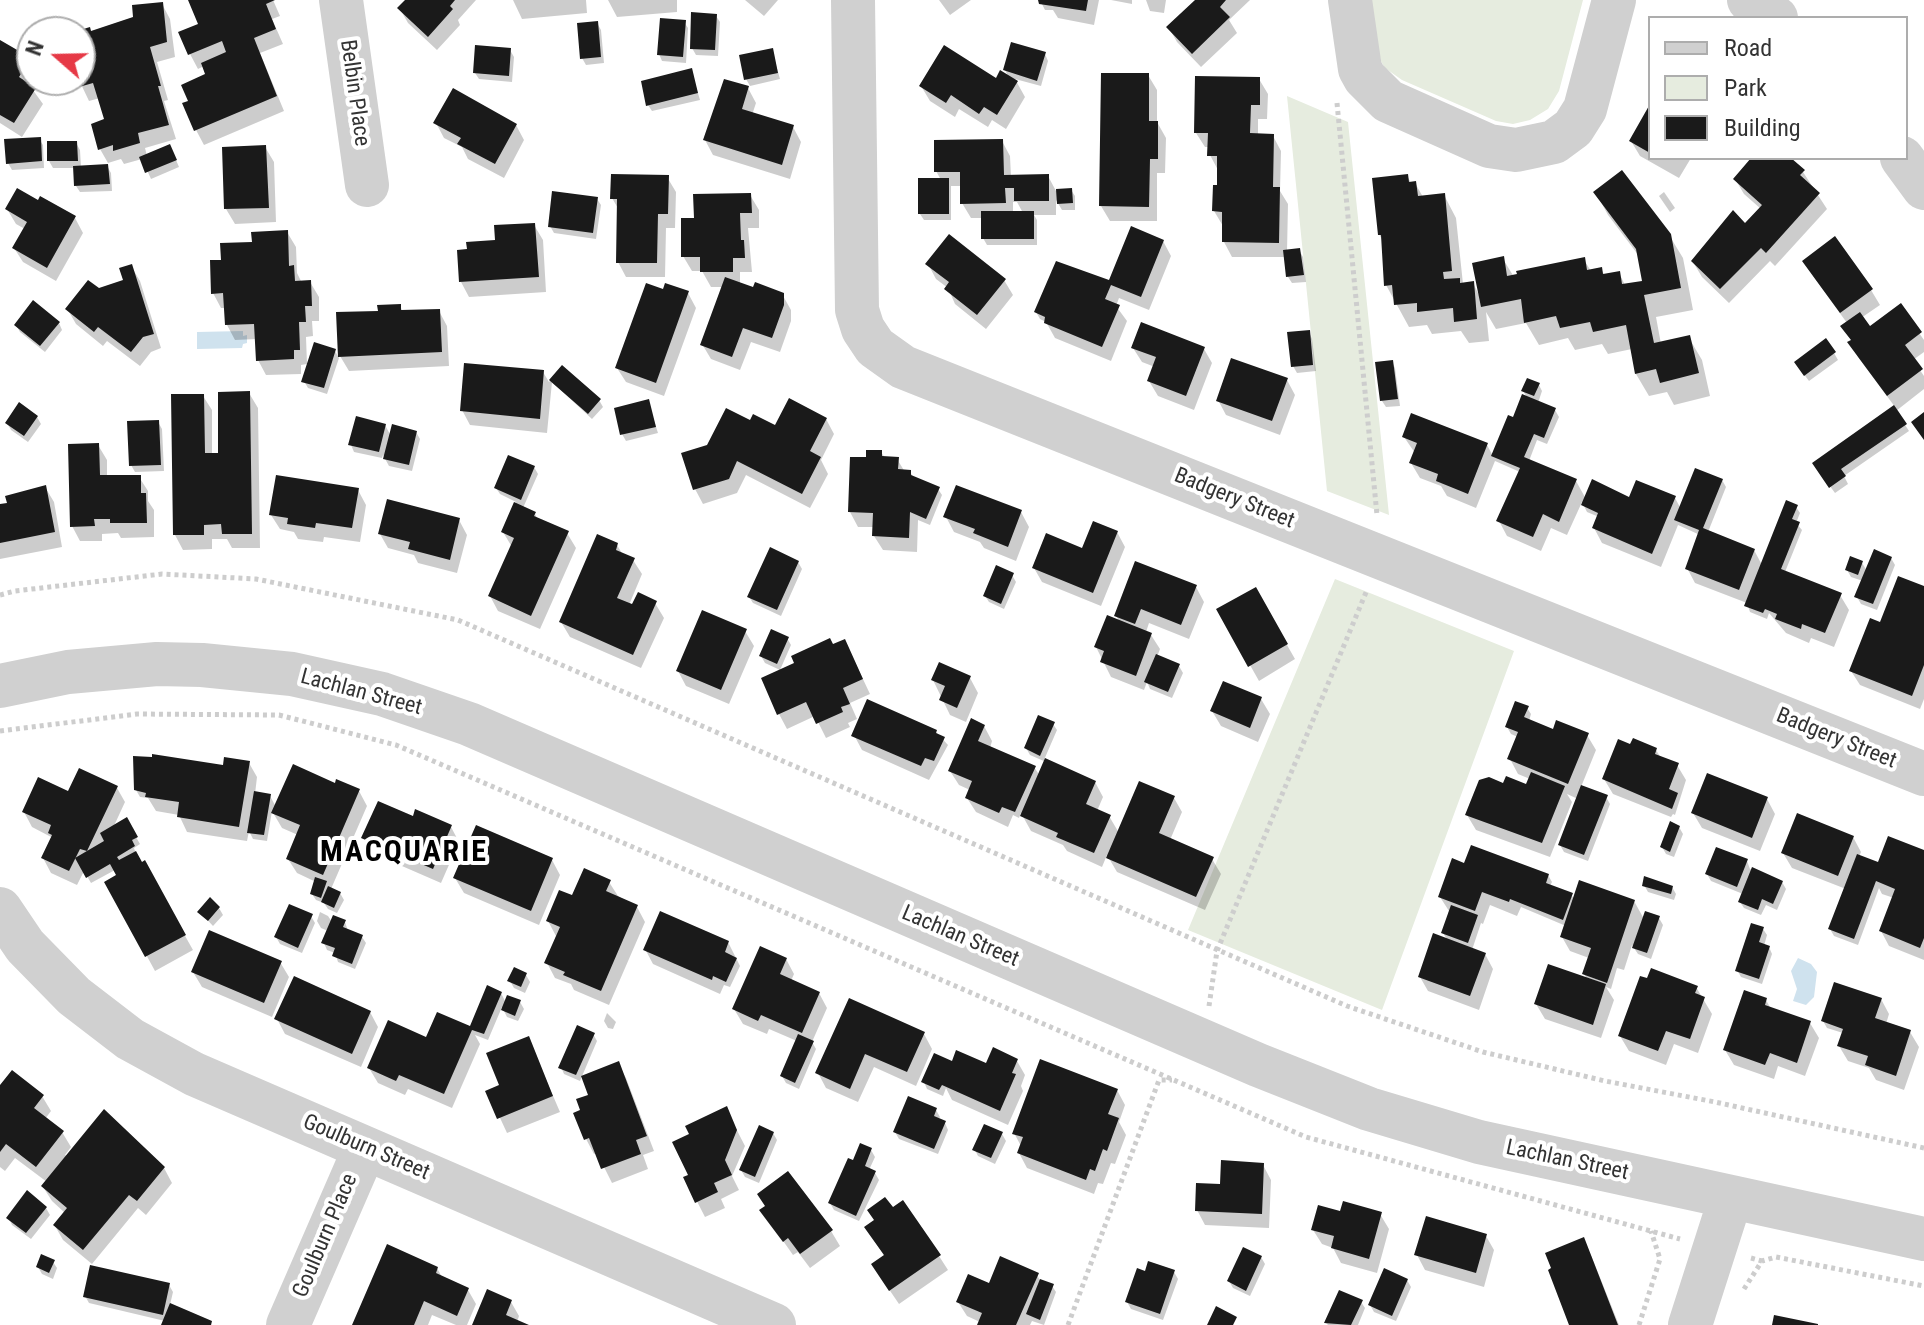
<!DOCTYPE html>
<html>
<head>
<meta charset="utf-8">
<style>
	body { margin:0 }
	#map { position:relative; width:1924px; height:1325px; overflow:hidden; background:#fff; font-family:"Roboto Condensed",sans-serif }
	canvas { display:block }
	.legend { position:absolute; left:1648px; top:16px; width:260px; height:144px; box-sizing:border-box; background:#fff; border:2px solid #adadad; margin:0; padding:10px 14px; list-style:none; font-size:24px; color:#333 }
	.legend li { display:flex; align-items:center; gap:16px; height:40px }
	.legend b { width:40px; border:2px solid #adadad }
	.north { position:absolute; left:16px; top:16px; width:80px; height:80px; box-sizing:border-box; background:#fff; border:2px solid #adadad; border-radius:50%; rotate:290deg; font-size:22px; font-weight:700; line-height:32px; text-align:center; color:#333 }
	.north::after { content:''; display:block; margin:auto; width:28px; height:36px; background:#e63946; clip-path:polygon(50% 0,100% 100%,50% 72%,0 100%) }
</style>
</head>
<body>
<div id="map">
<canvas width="1924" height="1325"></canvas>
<ul class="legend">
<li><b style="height:10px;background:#d0d0d0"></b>Road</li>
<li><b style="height:22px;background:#e6ecdf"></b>Park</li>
<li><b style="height:22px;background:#1a1a1a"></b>Building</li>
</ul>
<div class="north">N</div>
</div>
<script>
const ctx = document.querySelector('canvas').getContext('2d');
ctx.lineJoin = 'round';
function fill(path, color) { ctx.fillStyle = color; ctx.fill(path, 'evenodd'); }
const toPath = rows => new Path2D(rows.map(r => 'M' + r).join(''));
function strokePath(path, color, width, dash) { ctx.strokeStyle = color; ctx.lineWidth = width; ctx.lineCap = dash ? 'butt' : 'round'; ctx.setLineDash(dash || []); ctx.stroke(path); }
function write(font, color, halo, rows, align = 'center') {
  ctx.font = font + ' "Roboto Condensed",sans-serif'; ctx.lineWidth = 8; ctx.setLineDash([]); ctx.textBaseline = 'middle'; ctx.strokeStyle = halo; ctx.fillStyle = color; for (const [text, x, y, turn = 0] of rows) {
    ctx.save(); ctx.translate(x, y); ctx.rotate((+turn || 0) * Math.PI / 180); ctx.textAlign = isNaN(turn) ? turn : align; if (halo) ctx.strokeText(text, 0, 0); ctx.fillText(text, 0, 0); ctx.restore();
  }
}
const green = toPath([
	[1368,0,1583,0,1559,91,1548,109,1530,120,1513,124,1496,121,1402,80,1385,68,1376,53],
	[1287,96,1348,122,1389,515,1327,491],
	[1335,579,1514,651,1382,1010,1188,930]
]);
const water = toPath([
	[243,331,243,336,247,335,247,343,243,344,242,348,197,349,197,332],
	[1798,958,1811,964,1817,972,1814,997,1806,1005,1793,1001,1797,989,1791,971]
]);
const shadow = toPath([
	[191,0,273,0,280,16,272,19,283,44,260,53,284,111,204,145,196,130,191,102,208,75,204,66,198,69,190,54,201,25],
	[407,0,476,0,458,20,460,25,437,50,408,23,400,9],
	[513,0,586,0,587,13,522,19],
	[608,0,677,0,677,12,617,17],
	[745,0,778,0,764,16],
	[939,0,971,0,950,15],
	[1040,0,1099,0,1094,25,1058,18,1053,10,1045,10],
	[1111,0,1132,0,1132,4],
	[1146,0,1166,0,1164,13,1150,11],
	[1197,0,1250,0,1229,20,1237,33,1201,67,1177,42,1169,28],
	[162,4,170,19,175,57,157,62,168,100,164,101,176,139,145,148,147,156,173,153,179,167,151,179,142,159,124,164,121,159,108,163,100,149,106,120,100,98,89,101,79,80,72,82,71,80,80,80,80,32,91,33,135,19],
	[716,16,720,22,718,56,696,55,692,48],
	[684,22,688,28,686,63,662,61,659,54],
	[597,23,601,30,604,63,586,65,582,58],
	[0,42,29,60,32,65,32,80,34,80,30,86,43,104,22,137,0,123],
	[510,50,514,57,512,82,479,79,475,73],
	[772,51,780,79,750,86,746,79],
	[1045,54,1048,61,1041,86,1015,79,1025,97,1006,129,992,120,988,127,959,109,955,117,930,101,921,86,1009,78,1005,70],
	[691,70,700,100,652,111,648,105],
	[1148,75,1157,90,1157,122,1166,138,1165,173,1157,173,1157,221,1110,221,1101,206],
	[1259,79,1268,94,1267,119,1258,119,1258,136,1273,136,1281,151,1280,191,1288,204,1287,252,1299,250,1303,257,1306,282,1292,283,1288,277,1286,257,1232,257,1224,242,1223,226,1214,211,1219,172,1210,155,1210,147,1205,147,1196,133],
	[748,88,756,103,752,115,793,127,801,142,790,179,713,155,705,140],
	[1650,108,1650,158,1691,158,1679,178,1640,156,1631,141],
	[436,123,516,125,524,140,504,178,468,159,462,147,444,138],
	[39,139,43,145,44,168,12,170,8,163],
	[1002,141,1010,156,1011,177,1048,176,1056,191,1071,190,1075,196,1075,210,1062,210,1056,200,1056,215,1034,215,1037,220,1037,245,987,245,983,238,983,218,971,218,962,203,962,186,951,186,951,220,924,220,920,214,941,180,936,171],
	[1013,202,1017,202,1023,213,1013,213],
	[76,143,80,150,81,167,107,166,111,173,112,191,80,192,76,186,75,168,53,168,49,161],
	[265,147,274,162,276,222,235,224,226,209],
	[1754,158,1788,158,1803,172,1827,209,1775,266,1770,261,1729,303,1702,277,1693,262,1745,226,1761,209,1744,194,1735,179],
	[1407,176,1411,183,1415,183,1423,197,1444,195,1456,218,1463,284,1473,283,1480,297,1503,259,1514,277,1584,260,1591,271,1601,269,1605,276,1619,273,1625,285,1644,282,1639,256,1608,215,1596,193,1669,235,1683,258,1693,310,1656,317,1661,344,1689,338,1702,360,1710,396,1674,405,1667,392,1649,396,1636,374,1632,349,1608,354,1602,344,1575,350,1568,338,1539,345,1526,323,1496,329,1486,312,1489,341,1469,343,1461,331,1432,334,1427,325,1409,327,1386,285,1383,241,1379,234],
	[667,177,676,192,675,228,666,228,665,277,626,277,618,262,619,210,612,198],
	[1664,192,1675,208,1670,212,1659,196],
	[750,195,759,210,759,228,748,228,752,272,740,272,740,284,782,294,791,310,791,321,780,352,751,342,740,370,711,359,702,344,723,287,711,287,702,271,692,271,683,256,696,220],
	[597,199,601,205,596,239,554,233,550,226],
	[7,209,75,218,83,233,56,281,23,262,14,248,25,229,16,224],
	[534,225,543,240,546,292,469,297,461,282,497,242],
	[287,232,296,247,297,273,302,283,310,282,319,297,319,321,312,321,313,336,306,337,307,364,301,365,301,374,266,375,258,360,257,339,235,340,227,325,226,308,221,308,213,293,223,262,254,244],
	[1163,241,1171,256,1149,310,1119,298,1116,306,1127,321,1111,361,1055,338,1046,322,1040,319,1036,312,1110,283],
	[928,264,1004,280,1013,295,986,329,955,304,948,288,936,279],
	[131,266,140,281,161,348,151,352,140,366,107,341,103,346,76,324,68,310,99,290,125,281],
	[1813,276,1871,290,1880,305,1861,318,1869,328,1900,306,1924,340,1924,352,1913,360,1924,376,1924,389,1896,411,1909,431,1844,476,1848,484,1835,493,1818,470,1895,407,1858,357,1847,323],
	[664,292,688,293,696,308,664,396,626,382,617,368],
	[400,306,403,312,439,311,447,326,449,366,349,371,340,356,380,313],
	[59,323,62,330,45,352,20,332,16,325],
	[1309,332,1312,339,1316,371,1297,373,1293,366],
	[1133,348,1204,349,1212,363,1194,410,1158,396,1149,381,1155,367,1142,362],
	[335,351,339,358,327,394,308,388,304,381],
	[1834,353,1838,360,1809,381,1800,369],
	[1392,362,1395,368,1400,406,1386,407,1382,401],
	[562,368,599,400,603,407,592,419,552,382,547,433,470,425,462,410,543,372,549,382],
	[1287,380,1295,395,1280,435,1226,415,1218,400],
	[1539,385,1542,391,1538,403,1555,410,1559,417,1547,444,1537,440,1529,461,1576,481,1586,499,1675,498,1681,509,1722,480,1726,487,1708,532,1754,550,1762,565,1796,507,1800,513,1796,523,1802,530,1785,572,1840,595,1849,610,1834,647,1811,638,1809,643,1786,633,1769,613,1767,619,1750,612,1747,603,1695,583,1687,568,1700,535,1678,525,1661,567,1602,543,1594,528,1599,517,1587,512,1582,502,1567,535,1551,528,1541,551,1507,536,1499,521,1520,472,1495,461,1476,508,1447,496,1441,486,1420,478,1411,463,1415,453,1404,437,1487,445,1493,456,1528,399,1523,391],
	[249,393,258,408,260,548,232,548,227,539,212,539,212,549,183,550,175,535,203,396,212,410,212,455,220,455],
	[648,402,658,433,626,441,622,434],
	[37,417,41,424,28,442,11,430,7,423],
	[826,419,834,434,821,460,828,474,810,508,746,475,737,493,703,504,695,489,708,447,751,422,776,428],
	[158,422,162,429,164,471,135,472,131,465],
	[385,425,391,436,416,432,420,439,412,471,389,466,383,455,382,458,354,452,351,445],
	[98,445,107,460,107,477,139,477,148,491,148,501,154,510,154,537,121,538,118,533,102,534,102,541,80,541,72,526],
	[881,452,885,458,897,459,905,472,910,472,914,478,938,489,942,495,930,525,918,520,917,552,883,550,874,536,874,527,858,527,850,512,868,459],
	[534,467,538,474,523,508,535,514,538,520,567,533,576,548,540,629,498,611,490,596,512,547,503,532,516,502,500,494,496,488],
	[45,487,54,502,62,547,0,559,0,514],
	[358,490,366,505,360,542,324,537,323,542,298,539,294,532,280,529,271,515],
	[1021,512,1029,527,1016,561,984,548,980,542,954,532,946,517],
	[459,520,467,535,457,573,418,563,414,555,388,548,380,534],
	[1117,532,1125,547,1101,606,1042,582,1034,568,1083,550],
	[617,545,623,555,633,560,642,574,629,605,633,607,655,603,664,618,641,668,570,637,561,622],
	[1891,558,1895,565,1877,610,1861,604,1857,597,1863,581,1851,577,1847,570,1862,563,1867,571],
	[798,562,802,569,781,616,753,603,749,597],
	[1012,575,1016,582,1004,609,989,602,985,596],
	[1196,587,1204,602,1189,639,1149,623,1146,632,1151,635,1160,649,1157,657,1179,666,1183,673,1172,698,1150,689,1147,682,1144,690,1111,677,1096,647,1120,622,1116,616],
	[1924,588,1924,699,1920,709,1860,685,1851,671,1881,625],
	[1255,589,1295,659,1259,681,1219,610],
	[745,631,754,646,729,704,686,686,678,671],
	[787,638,791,645,780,670,765,663,761,656],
	[845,641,870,694,850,703,857,719,848,723,850,727,826,738,815,716,787,729,779,714,833,646],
	[970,678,978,693,966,722,950,715,933,680],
	[1261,699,1270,714,1258,742,1221,726,1212,711],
	[1527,708,1531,714,1529,721,1554,731,1587,735,1596,750,1581,787,1606,797,1610,804,1588,861,1564,852,1560,845,1578,799,1567,794,1572,802,1550,857,1476,830,1467,815,1504,785,1527,787,1530,779,1518,774,1510,759,1518,737,1511,734,1507,727],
	[1053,724,1057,730,1044,760,1095,782,1103,797,1097,811,1109,816,1119,833,1174,798,1182,812,1170,840,1212,859,1221,874,1205,910,1117,872,1107,855,1102,867,1067,851,1063,845,1031,831,1021,813,1019,818,1013,815,1008,827,976,812,967,798,970,790,959,785,950,771,984,726,992,741,990,748,1034,767,1040,776,1046,762,1030,755,1026,748],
	[936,732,948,745,929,780,862,750,854,735],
	[1656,750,1661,758,1677,765,1686,780,1675,815,1673,814,1671,817,1613,794,1604,779],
	[249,763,257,777,255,794,270,796,276,807,336,785,359,791,367,806,331,889,340,893,344,900,337,913,328,909,324,903,316,900,312,894,316,882,297,873,288,859,298,835,282,828,272,811,267,841,253,839,249,831,247,841,187,832,179,815,156,811,148,798,140,797,136,790],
	[117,788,125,802,113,828,126,820,140,844,134,848,136,854,141,864,144,863,193,950,155,971,107,883,119,877,115,870,91,883,84,871,77,885,51,873,43,858,53,838,32,827,24,812,69,793],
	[1767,799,1775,814,1760,851,1702,828,1693,813],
	[414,819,451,827,459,842,441,883,372,853,364,838],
	[1679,827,1683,834,1674,857,1666,854,1662,847],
	[1853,837,1861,852,1859,857,1879,865,1924,853,1924,960,1889,946,1881,931,1894,898,1882,894,1879,888,1858,945,1834,936,1830,929,1846,889,1792,868,1783,853],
	[552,860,560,875,539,925,464,893,455,878],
	[1747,861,1750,869,1782,882,1786,889,1777,910,1766,905,1761,915,1744,908,1740,902,1743,894,1711,881,1707,874],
	[1465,865,1548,875,1552,882,1550,886,1571,895,1575,900,1634,901,1644,919,1659,918,1663,925,1651,959,1638,954,1632,945,1624,970,1617,968,1611,989,1606,987,1614,1000,1601,1038,1545,1019,1536,1004,1587,979,1584,974,1589,958,1570,951,1562,937,1566,926,1521,907,1517,916,1490,905,1483,924,1481,923,1472,950,1485,954,1493,969,1479,1010,1428,991,1420,977,1448,941,1443,933,1449,911,1440,897],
	[609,882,618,896,637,907,645,922,609,1005,574,990,571,984,555,978,547,963,556,936,548,921,573,898],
	[1644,885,1672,887,1676,894,1674,900,1648,892],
	[219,908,223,915,213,926,200,912],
	[320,912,328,916,332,922,345,922,348,931,362,937,366,943,355,969,338,962,335,953,327,950,324,943,328,931,321,928,317,921],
	[311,916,315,923,302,953,280,944,276,937],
	[1763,929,1767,935,1764,946,1769,947,1772,954,1762,984,1741,977,1737,970],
	[728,942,740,966,730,987,724,985,720,994,653,964,645,949],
	[786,959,794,974,791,981,819,993,827,1008,812,1042,816,1049,799,1089,786,1083,782,1076,797,1041,769,1029,767,1034,743,1024,734,1009],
	[280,962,289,977,272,1017,202,987,193,972],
	[526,975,530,982,525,993,514,988,510,981],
	[1696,987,1712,1014,1698,1053,1674,1044,1666,1065,1629,1051,1620,1036],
	[501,993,506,1003,520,1002,524,1009,518,1021,507,1017,502,1007,488,1040,475,1035,480,1044,452,1108,408,1089,405,1095,378,1083,369,1068,427,1040,438,1014,475,1031],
	[1881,999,1889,1014,1886,1024,1910,1032,1919,1047,1904,1090,1876,1080,1869,1068,1848,1061,1839,1046,1843,1033,1827,1028,1823,1021],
	[1766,1000,1771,1009,1810,1023,1819,1038,1805,1076,1778,1066,1774,1079,1734,1065,1725,1050],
	[850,1001,924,1034,932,1049,916,1086,874,1067,858,1102,826,1088,818,1073],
	[370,1012,378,1027,361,1067,285,1034,277,1019],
	[607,1013,616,1022,613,1029,608,1028,604,1021],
	[593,1034,597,1041,580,1081,564,1074,561,1067],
	[528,1038,560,1112,507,1133,488,1092,502,1087],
	[1017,1061,1025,1075,1021,1086,1023,1091,1008,1125,952,1100,946,1088,943,1096,927,1089,924,1082,953,1063,987,1066],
	[618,1064,626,1078,654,1151,643,1155,648,1169,612,1183,597,1153,594,1154,586,1139,576,1114,583,1111,591,1096],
	[0,1089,42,1096,51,1111,45,1119,62,1132,71,1147,65,1155,68,1157,164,1168,172,1183,146,1215,138,1208,92,1264,63,1240,55,1226,65,1213,52,1201,43,1187,47,1182,15,1158,5,1171,0,1167],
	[1117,1090,1125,1105,1119,1122,1126,1135,1115,1164,1111,1163,1103,1184,1098,1183,1094,1194,1027,1168,1019,1153,1021,1146,1014,1133],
	[726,1109,745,1146,732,1176,739,1190,721,1199,725,1208,705,1217,685,1178,690,1176,691,1135],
	[936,1110,940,1117,938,1120,945,1123,948,1130,938,1154,899,1139,895,1132],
	[773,1133,777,1140,759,1183,745,1177,741,1170],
	[1002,1134,1006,1141,995,1164,978,1156,975,1150],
	[871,1150,875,1157,869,1170,875,1173,879,1180,859,1221,834,1210,830,1203,854,1163],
	[1263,1165,1271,1180,1269,1228,1205,1225,1197,1210,1222,1186],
	[46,1208,50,1215,31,1239,12,1225,9,1218],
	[762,1211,831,1231,840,1246,810,1268,798,1252,793,1255],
	[1341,1214,1380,1214,1389,1229,1377,1273,1341,1263,1333,1248,1322,1244,1313,1230],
	[866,1228,939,1256,948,1270,899,1304,882,1279,885,1257],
	[1486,1236,1494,1250,1484,1287,1425,1270,1417,1255],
	[1583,1240,1591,1255,1619,1325,1572,1325],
	[1261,1257,1265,1264,1250,1296,1233,1288,1229,1281],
	[53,1262,57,1268,53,1279,42,1274,38,1267],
	[437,1268,443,1279,468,1290,476,1304,467,1325,456,1325,432,1315,428,1325,354,1325],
	[1174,1272,1178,1279,1163,1320,1131,1309,1127,1302,1146,1273],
	[1037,1275,1041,1282,1052,1286,1056,1292,1044,1325,1032,1321,1030,1325,979,1325,980,1322,967,1316,958,1302,990,1286],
	[1407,1280,1411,1287,1396,1321,1374,1312,1370,1305],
	[169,1285,173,1292,170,1305,212,1325,163,1325,165,1321,89,1303,85,1296],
	[511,1302,519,1316,517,1322,524,1325,474,1325],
	[1361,1302,1365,1308,1358,1325,1328,1325,1326,1323]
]);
const building = toPath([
	[188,0,275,0,266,4,276,29,254,38,277,96,194,131,182,103,188,101,181,85,205,74,201,63,226,52,222,41,188,55,178,32,198,24],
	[405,0,455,0,450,6,453,9,428,37,397,8],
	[1038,0,1088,0,1086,11,1039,4],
	[1195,0,1226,0,1220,7,1230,17,1192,54,1166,27],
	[163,2,167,42,150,47,161,86,158,86,169,125,138,133,140,143,113,151,113,145,98,150,91,124,104,119,93,83,79,87,77,80,80,80,80,30,90,27,91,31,133,17,132,5],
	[691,12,717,14,715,50,690,49],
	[660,18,686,20,683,57,657,55],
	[598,21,601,57,580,59,577,23],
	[0,40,31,58,19,77,36,88,14,123,0,115],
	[1011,42,1046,52,1037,81,1003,70],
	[475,45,511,48,509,76,473,73],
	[944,45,996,78,1000,70,1018,81,997,115,984,107,979,114,951,95,946,103,919,86],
	[773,48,778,73,744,80,739,55],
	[692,68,698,93,646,106,641,81],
	[1101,73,1149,73,1149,121,1158,121,1158,159,1150,159,1149,207,1099,206],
	[1195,76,1260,77,1260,105,1251,105,1250,133,1274,134,1273,187,1280,187,1279,243,1222,242,1222,212,1212,211,1213,185,1217,185,1217,156,1207,156,1208,133,1194,133],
	[724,79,749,86,742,109,794,125,782,165,703,140],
	[453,88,517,124,495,164,457,144,461,138,433,123],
	[1650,104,1650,153,1629,141],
	[41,137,42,161,6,164,4,139],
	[1003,139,1004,175,1049,174,1049,201,1014,201,1014,188,1005,188,1006,203,960,204,960,172,934,172,934,140],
	[47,141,77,141,78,161,47,161],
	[170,144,177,160,145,173,139,157],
	[266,145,269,208,224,209,222,147],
	[1751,158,1791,158,1805,170,1800,175,1820,193,1766,253,1761,248,1720,289,1691,261,1733,210,1745,223,1762,205,1733,179],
	[108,164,110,184,74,186,73,166],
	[1622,170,1671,234,1681,288,1644,295,1654,343,1690,335,1699,373,1660,383,1656,369,1635,374,1626,325,1593,332,1590,322,1560,328,1556,316,1524,323,1521,299,1481,307,1472,263,1504,256,1507,276,1517,274,1516,271,1585,257,1587,270,1602,267,1603,274,1620,271,1622,284,1642,281,1636,249,1593,192],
	[611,174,669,175,668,214,658,214,657,263,616,263,617,199,610,199],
	[1408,174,1409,182,1416,181,1418,196,1445,193,1452,271,1443,272,1444,279,1460,278,1460,283,1474,281,1477,319,1454,322,1453,308,1417,312,1417,303,1394,305,1392,285,1384,286,1381,235,1378,235,1372,178],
	[918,178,949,178,949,214,918,214],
	[17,188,38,200,40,196,76,216,47,268,12,248,27,222,5,209],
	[1072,188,1073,203,1057,204,1056,189],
	[552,191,598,197,593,233,548,227],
	[751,193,752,213,740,213,741,240,744,240,745,258,733,258,733,272,700,272,700,257,681,257,681,218,694,218,693,194],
	[981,211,1034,211,1034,239,981,239],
	[535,223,539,277,459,282,457,250,467,249,466,242,495,240,494,225],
	[1131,226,1164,240,1141,297,1111,285,1105,299,1120,305,1102,347,1044,323,1045,317,1034,312,1056,261,1109,280],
	[288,230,289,266,294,265,295,281,311,280,312,306,305,306,306,322,299,322,300,350,294,350,294,359,256,361,254,324,225,325,223,293,211,294,210,260,221,260,220,243,252,242,251,232],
	[949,234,1006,279,977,315,944,289,949,282,925,264],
	[1835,236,1873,289,1840,313,1802,261],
	[1300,248,1304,275,1286,277,1283,250],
	[132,264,154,334,143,337,131,352,98,327,94,332,65,309,88,280,99,288,123,280,119,268],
	[725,277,753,287,755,282,784,293,784,305,772,338,743,328,732,357,700,345],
	[646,283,663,289,665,283,689,291,656,383,615,368],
	[33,300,60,322,40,346,14,325],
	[1901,303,1922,332,1905,345,1923,369,1887,396,1847,342,1851,340,1840,326,1860,312,1870,326],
	[401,304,401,310,440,309,442,352,338,357,336,312,378,311,377,305],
	[1141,322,1205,347,1186,396,1147,381,1156,357,1131,348],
	[1310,330,1313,365,1291,367,1287,332],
	[1826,338,1836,352,1804,376,1794,362],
	[314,342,336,349,324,388,301,382],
	[1231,358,1288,378,1272,421,1216,401],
	[1393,360,1398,399,1380,401,1375,362],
	[464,363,544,370,540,419,460,411],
	[562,365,601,399,588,414,549,380],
	[1527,378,1540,383,1534,396,1521,391],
	[250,391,252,534,222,534,221,524,204,525,204,535,173,535,171,394,204,394,205,453,218,453,218,392],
	[1522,394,1556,408,1544,438,1534,434,1524,457,1577,479,1559,522,1543,514,1533,537,1496,521,1520,468,1491,456,1508,415,1513,417],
	[789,398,827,418,810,451,821,457,802,494,737,461,729,479,693,490,681,453,707,445,726,408,750,420,753,414,775,425],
	[649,399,656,427,620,435,614,408],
	[19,402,38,416,24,436,5,423],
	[1894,405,1907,424,1841,469,1846,476,1829,488,1812,463],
	[1924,412,1924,440,1911,422],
	[1411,413,1488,443,1468,494,1436,481,1438,474,1409,463,1417,443,1402,437],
	[356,416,386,424,379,452,348,445],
	[159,420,161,465,129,466,127,421],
	[392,424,417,431,409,465,383,459],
	[99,443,100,475,141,475,141,493,146,493,147,523,110,523,110,519,94,519,95,526,70,527,68,444],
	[866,450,882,450,882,456,899,457,898,469,911,470,911,475,940,487,926,519,910,512,909,538,872,536,873,513,848,512,850,457,866,457],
	[508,455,535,466,521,500,494,488],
	[1695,468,1723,479,1703,528,1755,549,1739,590,1685,569,1699,530,1674,520],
	[276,475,359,488,352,528,316,523,315,528,287,524,288,518,269,515],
	[1592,479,1629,497,1636,480,1676,496,1652,554,1592,528,1598,513,1581,505],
	[46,485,55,532,0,543,0,504,7,503,5,496],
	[956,485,1022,510,1008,547,973,533,975,529,943,517],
	[387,499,460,518,450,560,408,549,410,542,378,534],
	[1786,500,1798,505,1792,519,1800,522,1781,569,1842,593,1825,633,1802,624,1801,629,1775,619,1777,614,1765,609,1763,613,1744,606],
	[514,502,536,512,534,516,569,531,531,616,488,596,514,538,501,532],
	[1093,521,1118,531,1093,593,1032,568,1046,533,1082,548],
	[597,534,618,543,616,550,635,558,617,598,632,604,638,592,657,601,633,655,559,622],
	[770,547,799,561,777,610,747,597],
	[1874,549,1892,557,1873,604,1854,597],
	[1850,556,1863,561,1858,575,1845,570],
	[1135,561,1197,585,1181,625,1141,609,1135,624,1114,616],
	[996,565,1014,573,1001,604,983,596],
	[1898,576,1924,586,1924,665,1912,696,1849,671,1870,618,1880,622],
	[1256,587,1288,644,1248,667,1216,609],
	[702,610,747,629,721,690,676,671],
	[1107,615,1152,633,1136,676,1100,662,1104,651,1094,647],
	[771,629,789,637,777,664,759,656],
	[830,638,833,644,845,639,863,679,843,688,850,704,841,707,843,712,816,724,806,702,777,715,761,678,794,663,791,656],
	[1156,654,1180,664,1168,692,1144,682],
	[939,662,971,676,957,708,939,700,945,686,931,680],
	[1223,681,1262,697,1250,728,1210,711],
	[867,699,937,730,936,733,945,737,934,761,925,758,921,766,851,736],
	[1515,701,1529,706,1524,717,1553,729,1556,720,1589,733,1568,784,1507,759,1518,732,1505,727],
	[1038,715,1055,722,1040,756,1024,748],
	[971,718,985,725,978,741,1036,766,1015,812,1002,807,999,813,965,798,972,781,948,771],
	[1633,738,1657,748,1655,754,1679,763,1669,789,1678,793,1672,809,1602,779,1618,739,1630,744],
	[152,754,223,765,224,757,250,761,239,827,177,817,179,802,145,797,146,793,134,790,133,756,152,757],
	[1045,758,1096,781,1086,804,1111,815,1094,853,1056,837,1058,833,1020,816],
	[293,764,335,783,336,779,360,789,323,875,286,859,300,825,271,813],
	[79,768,118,786,87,851,80,849,69,871,41,858,52,835,48,833,51,825,22,812,38,777,68,791],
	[1531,772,1565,786,1542,843,1465,815,1479,780,1489,777,1503,783,1506,776,1526,784],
	[1707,773,1768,797,1752,838,1691,813],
	[1139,781,1175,796,1159,833,1214,857,1196,897,1106,858],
	[1581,785,1608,795,1584,855,1558,845],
	[254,791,271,794,264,835,247,833],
	[378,801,413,816,415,809,452,825,433,869,361,838],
	[1797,813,1854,836,1838,876,1781,853],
	[127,817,138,837,132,840,135,846,117,857,119,860,136,851,142,862,145,860,186,935,145,957,104,882,116,875,110,864,86,878,75,858,104,841,100,833],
	[1670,821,1680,826,1670,852,1660,847],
	[476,825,553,858,531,911,453,878],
	[1888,836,1924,850,1924,938,1920,948,1879,931,1895,889,1876,881,1854,939,1828,929,1857,854,1878,862],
	[1471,845,1549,874,1546,883,1573,893,1563,920,1510,899,1509,902,1482,892,1475,911,1438,897,1452,858,1464,863],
	[1716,847,1748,859,1737,887,1705,874],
	[1752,867,1783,881,1773,904,1762,899,1758,910,1738,902],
	[584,868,611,880,606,891,638,905,601,991,563,975,565,972,544,963,560,927,546,921,559,890,572,895],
	[1644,876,1673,886,1671,894,1642,886],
	[315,877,327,881,321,898,310,894],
	[1579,880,1635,900,1607,983,1582,974,1591,948,1560,937],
	[328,886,341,892,334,908,321,902],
	[210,897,220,907,208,921,197,912],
	[289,904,313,914,298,948,274,937],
	[1451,905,1478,915,1468,943,1441,933],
	[660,911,729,941,725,952,737,958,726,982,713,976,712,980,643,950],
	[1645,911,1660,916,1647,953,1632,948],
	[333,915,346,920,343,927,363,935,352,964,332,956,335,948,321,943],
	[1751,923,1764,927,1759,942,1770,946,1759,979,1735,971],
	[209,930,282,961,264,1003,191,972],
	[1433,933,1486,953,1470,996,1418,977],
	[760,946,787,958,780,974,820,992,802,1033,761,1015,758,1021,732,1009],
	[1548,964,1606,984,1593,1025,1534,1004],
	[514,967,527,973,521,987,507,981],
	[1651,968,1698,986,1695,993,1705,997,1690,1039,1666,1031,1658,1051,1618,1036,1640,976,1647,978],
	[294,976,371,1011,352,1054,274,1019],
	[1834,982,1882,998,1875,1018,1911,1030,1896,1076,1865,1065,1868,1056,1837,1046,1843,1029,1821,1021],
	[487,985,502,992,484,1034,472,1030,444,1094,399,1075,396,1081,367,1068,388,1020,426,1037,437,1012,470,1026],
	[1744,990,1767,998,1765,1005,1811,1021,1797,1063,1770,1053,1765,1065,1723,1050],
	[507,995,521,1000,515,1016,501,1010],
	[849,998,925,1032,907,1072,865,1054,850,1089,815,1073],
	[577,1025,595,1033,576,1075,558,1068],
	[798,1034,814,1041,795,1083,780,1076],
	[529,1036,553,1096,497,1119,485,1091,499,1085,486,1053],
	[993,1047,1018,1059,1012,1073,1016,1074,1000,1111,942,1085,939,1090,921,1082,934,1053,952,1061,956,1050,986,1063],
	[1040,1059,1118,1089,1108,1114,1119,1118,1107,1151,1103,1149,1095,1171,1090,1169,1086,1180,1017,1153,1023,1137,1012,1134],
	[619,1061,647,1136,636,1140,641,1154,601,1169,589,1138,584,1140,573,1113,580,1110,576,1099,588,1095,581,1076],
	[12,1070,44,1095,34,1108,64,1131,36,1167,6,1144,0,1152,0,1085],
	[908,1096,937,1108,934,1116,946,1121,934,1149,893,1132],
	[727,1106,737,1130,725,1160,732,1175,714,1183,718,1192,695,1203,683,1177,688,1175,672,1142,689,1134,685,1126],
	[104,1109,165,1167,137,1201,129,1195,83,1250,53,1225,67,1208,41,1186],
	[984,1124,1003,1132,991,1158,972,1150],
	[759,1125,774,1132,755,1177,739,1170],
	[860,1143,872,1148,865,1166,876,1171,856,1216,828,1203,848,1158,853,1160],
	[1221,1160,1264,1163,1262,1214,1195,1211,1196,1183,1220,1184],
	[788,1171,833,1230,800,1254,788,1238,783,1242,759,1210,765,1206,757,1194],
	[27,1190,47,1207,26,1233,6,1218],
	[885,1197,893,1207,903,1200,941,1255,889,1291,871,1264,884,1255,864,1227,874,1220,867,1210],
	[1343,1201,1382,1212,1369,1259,1331,1248,1334,1236,1311,1230,1318,1205,1340,1211],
	[1426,1216,1487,1234,1476,1273,1414,1255],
	[1584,1237,1618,1325,1569,1325,1548,1270,1551,1268,1545,1253],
	[387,1244,438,1267,436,1273,469,1288,457,1316,424,1301,414,1325,352,1325],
	[1243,1247,1262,1256,1246,1291,1227,1281],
	[41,1254,55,1260,49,1273,36,1267],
	[1000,1256,1039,1273,1016,1325,977,1325,982,1313,956,1302,968,1274,989,1283],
	[1148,1261,1175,1270,1160,1314,1125,1302,1137,1268,1145,1271],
	[90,1265,170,1283,163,1315,83,1297],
	[1384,1268,1408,1279,1392,1316,1368,1305],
	[1040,1279,1054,1284,1040,1320,1026,1314],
	[487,1289,512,1300,506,1315,529,1325,472,1325],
	[1339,1290,1363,1300,1351,1325,1324,1323],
	[170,1303,212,1321,211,1325,161,1325],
	[1216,1306,1237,1317,1233,1325,1207,1325],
	[1774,1315,1818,1324,1818,1325,1772,1325]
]);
const path = toPath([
	[1337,103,1377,515],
	[0,595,15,591,162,574,256,579,458,620,1347,1006,1483,1052,1605,1081,1715,1102,1924,1148],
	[0,731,137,714,279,715,396,745,1306,1137,1680,1239],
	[1209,1006,1217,951,1367,590],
	[1751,1258,1762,1261],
	[1744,1289,1762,1261,1776,1257,1924,1286],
	[1068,1325,1159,1080,1172,1080],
	[1639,1325,1660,1259,1651,1231]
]);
const minor = toPath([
	[341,0,367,185],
	[853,0,857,310,863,329,875,347,903,367,1924,774],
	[1350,0,1360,69,1365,78,1388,101,1489,146,1516,150,1554,142,1573,128,1585,109,1614,0],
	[1749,0,1776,18],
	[1902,158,1924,188],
	[0,686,68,672,157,664,202,665,292,674,382,694,469,724,1258,1065,1369,1109,1479,1142,1924,1239],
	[0,909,25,946,74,996,130,1039,194,1074,774,1325],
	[288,1325,365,1148],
	[1690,1325,1731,1197]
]);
const streetNames = [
	["Belbin Place",354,93,82],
	["Badgery Street",1234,499,22],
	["Lachlan Street",361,693,15],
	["Badgery Street",1836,739,22],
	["Lachlan Street",960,937,23],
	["Goulburn Street",366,1148,23],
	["Lachlan Street",1567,1161,12],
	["Goulburn Place",326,1236,-67]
];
const districtNames = [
	["MACQUARIE",404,853]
];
fill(green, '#e6ecdf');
fill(water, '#cfe2ee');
fill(shadow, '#0003');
fill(building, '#1a1a1a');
strokePath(path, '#cdcdcd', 5, [4, 4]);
strokePath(minor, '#d0d0d0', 44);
write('22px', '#333', '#fff', streetNames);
ctx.letterSpacing = '2px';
write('bold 30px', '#000', '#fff', districtNames);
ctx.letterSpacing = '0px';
</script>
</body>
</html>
